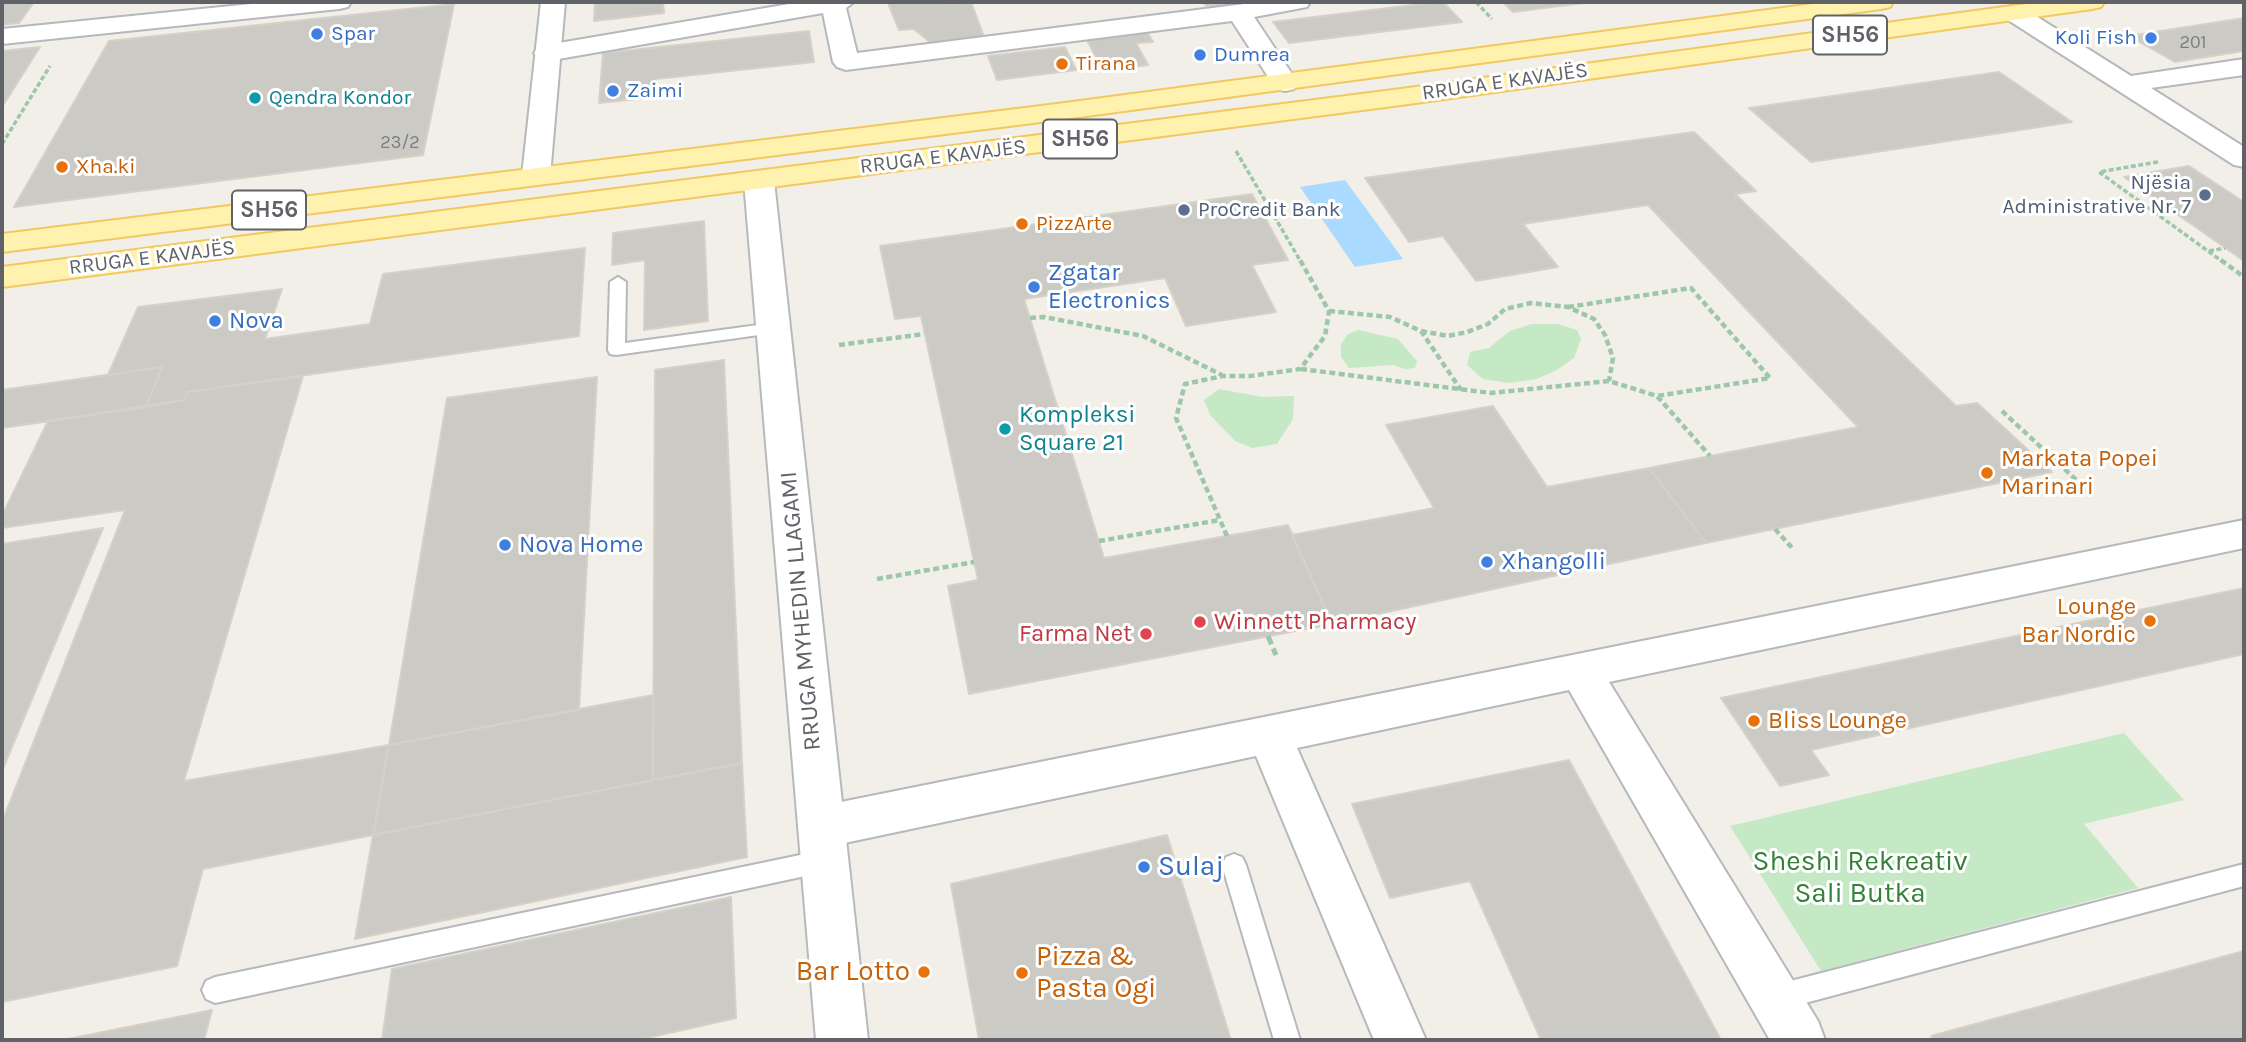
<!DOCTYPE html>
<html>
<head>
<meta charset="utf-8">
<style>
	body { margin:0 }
	#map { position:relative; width:2246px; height:1042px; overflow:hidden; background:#f1efe8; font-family:Karla,sans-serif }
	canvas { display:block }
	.frame { position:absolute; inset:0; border:4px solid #5f6368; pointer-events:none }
</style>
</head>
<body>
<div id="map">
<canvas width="2246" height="1042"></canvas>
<div class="frame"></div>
</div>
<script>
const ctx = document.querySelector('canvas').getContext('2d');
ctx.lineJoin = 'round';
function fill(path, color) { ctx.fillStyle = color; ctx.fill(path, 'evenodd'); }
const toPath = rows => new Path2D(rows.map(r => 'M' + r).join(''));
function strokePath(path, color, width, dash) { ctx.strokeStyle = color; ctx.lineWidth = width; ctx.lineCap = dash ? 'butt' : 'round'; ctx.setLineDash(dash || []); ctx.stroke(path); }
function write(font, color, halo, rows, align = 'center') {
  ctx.font = font + ' Karla,sans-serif'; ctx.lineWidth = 6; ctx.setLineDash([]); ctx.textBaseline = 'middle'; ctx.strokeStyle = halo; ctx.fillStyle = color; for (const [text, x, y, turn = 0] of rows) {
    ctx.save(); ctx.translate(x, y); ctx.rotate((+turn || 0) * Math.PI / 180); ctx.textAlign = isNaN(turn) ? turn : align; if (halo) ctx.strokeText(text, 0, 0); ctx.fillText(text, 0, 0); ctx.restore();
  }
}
const green = toPath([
	[1532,324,1558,324,1577,330,1581,339,1574,358,1557,370,1537,379,1509,383,1483,379,1467,365,1470,352,1489,348,1510,331],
	[1358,330,1398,339,1417,361,1415,368,1405,369,1393,365,1349,368,1341,357,1341,344,1348,334],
	[1219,389,1262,397,1294,396,1293,419,1277,444,1252,448,1235,441,1210,415,1204,400],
	[2124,733,2184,800,2084,824,2138,888,1821,971,1730,826]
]);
const water = toPath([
	[1345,180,1403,259,1355,267,1300,187]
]);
const building = toPath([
	[2,2,34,2,19,23,2,25,2,2],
	[595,2,663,2,664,13,594,21,595,2],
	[902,2,950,2,951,4,971,2,984,37,931,43,914,29,899,30,888,3,902,2],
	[1203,2,1260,2,1263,6,1220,12,1215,5,1206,6,1203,2],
	[1438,2,1443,2,1462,22,1289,43,1273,22,1438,2],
	[1503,2,1591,2,1513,12,1503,2],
	[454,4,423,155,14,207,109,41,454,4],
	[2244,18,2244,51,2175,62,2129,36,2244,18],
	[1146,30,1153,42,1136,43,1148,65,1103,71,1086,38,1146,30],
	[809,31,814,62,656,79,656,97,599,103,603,53,809,31],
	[40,47,2,107,2,51,40,47],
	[1065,47,1076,70,997,80,988,56,1065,47],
	[1999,72,2072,122,1811,162,1749,108,1999,72],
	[1694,132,1756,191,1735,194,1956,406,1977,403,2052,472,1706,543,1649,468,1858,427,1648,205,1523,224,1558,267,1476,281,1443,236,1409,242,1365,178,1694,132],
	[2189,166,2244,202,2244,261,2124,177,2189,166],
	[1252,194,1288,260,1252,265,1276,312,1186,326,1165,278,1024,299,1104,558,1288,525,1332,624,969,694,948,586,978,580,921,316,895,319,880,246,1252,194],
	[704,221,708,321,644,330,645,260,612,265,613,233,704,221],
	[585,248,579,336,187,392,184,400,146,407,162,367,108,375,138,307,282,289,265,339,370,324,383,274,585,248],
	[724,360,742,763,653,780,655,370,724,360],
	[162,367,146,407,2,428,2,390,162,367],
	[303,376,184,781,389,745,373,835,203,869,177,966,2,1002,2,822,125,510,2,528,2,516,48,421,184,400,187,392,303,376],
	[597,377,579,710,389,745,447,398,597,377],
	[1493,406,1547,487,1649,468,1706,543,1332,624,1292,535,1434,508,1386,425,1493,406],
	[103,528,2,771,2,544,103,528],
	[2244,588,2244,654,1811,750,1829,775,1780,786,1721,698,2244,588],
	[653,695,653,780,373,835,389,745,653,695],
	[1569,760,1721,1040,1541,1040,1470,881,1390,898,1352,804,1569,760],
	[742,763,747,857,355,939,373,835,742,763],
	[1167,835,1231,1040,979,1040,951,884,1167,835],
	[731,897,736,1018,638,1040,382,1040,392,969,731,897],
	[2244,951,2244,1040,1934,1040,1931,1036,2244,951],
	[212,1010,204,1040,63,1040,212,1010]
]);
const pathFar2 = toPath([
	[1476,2,1492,19],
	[2,144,50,66],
	[1236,151,1301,262],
	[2158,162,2099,172,2223,262],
	[2209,251,2225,248]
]);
const pathFar1 = toPath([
	[2221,260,2244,277],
	[1568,307,1691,288,1770,378,1657,396],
	[1329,311,1390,317,1421,331,1461,390],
	[1030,318,1044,317,1143,336,1222,375],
	[1421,331,1448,336,1467,332,1488,324,1505,309,1531,303,1568,307,1594,319,1605,335,1613,358,1609,381],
	[839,345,924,334],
	[1301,369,1491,393,1609,381,1657,396,1710,456],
	[2002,411,2086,489],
	[1775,529,1793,549],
	[1227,536,1176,418,1185,384,1223,376,1250,376,1300,369,1325,336,1329,311,1300,260],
	[1099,541,1220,520],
	[877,579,974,562]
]);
const path = toPath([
	[1268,636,1276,655]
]);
const service = toPath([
	[618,277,626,282,625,343,773,323,781,328,773,333,616,355,610,354,608,350,610,282,618,277],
	[824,850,832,853,836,861,832,869,824,872,215,1003,206,999,202,990,206,981,215,977,824,850],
	[1234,854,1242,857,1246,865,1300,1040,1274,1040,1222,865,1226,857,1234,854],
	[2244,864,2244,886,1775,1011,1766,1007,1762,998,1766,989,1775,985,2244,864]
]);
const minor = toPath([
	[271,2,351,2,348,7,339,9,2,44,2,29,271,2],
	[801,2,854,2,846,8,857,53,1260,2,1310,2,1307,7,1254,17,1298,83,1294,89,1285,91,1276,89,1232,21,846,70,837,67,833,62,823,13,547,61,538,58,534,53,538,48,547,45,801,2],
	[2014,6,2023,8,2131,76,2244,59,2244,75,2151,88,2244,147,2244,167,2234,165,2005,18,2002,13,2005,8,2014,6],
	[2244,520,2244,548,1609,682,1818,1021,1825,1040,1770,1040,1569,690,1297,748,1426,1040,1374,1040,1256,756,821,848,804,842,798,827,804,812,821,806,2244,520]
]);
const tertiary = toPath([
	[541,2,565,2,550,176,546,182,536,185,526,182,522,176,541,2]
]);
const secondary = toPath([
	[759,172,769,175,774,181,868,1040,816,1040,744,181,749,175,759,172]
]);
const primary = toPath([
	[1828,2,1893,2,1890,7,1881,9,1057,120,2,252,2,234,1057,104,1828,2],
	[2041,2,2104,2,2101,7,2092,9,1401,105,2,287,2,267,1401,89,2041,2]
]);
const markers = [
	[317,34,7,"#3f7fe0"],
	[2151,38,7,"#3f7fe0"],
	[1200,55,7,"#3f7fe0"],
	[1062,64,7,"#e8710a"],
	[613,91,7,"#3f7fe0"],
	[255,98,7,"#0f9aa8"],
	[62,167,7,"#e8710a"],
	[2205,195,7,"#5c6f8a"],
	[1184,210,7,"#5c6f8a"],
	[1022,224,7,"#e8710a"],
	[1034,287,7,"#3f7fe0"],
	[215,321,7,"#3f7fe0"],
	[1005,429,7,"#0f9aa8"],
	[1987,473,7,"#e8710a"],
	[505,545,7,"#3f7fe0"],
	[1487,562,7,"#3f7fe0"],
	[2150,621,7,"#e8710a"],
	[1200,622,7,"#e0444e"],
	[1146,634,7,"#e0444e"],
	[1754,721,7,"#e8710a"],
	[1144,867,7,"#3f7fe0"],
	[924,972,7,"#e8710a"],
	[1022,973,7,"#e8710a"]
];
const farNumbernames = [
	["201",2193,43],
	["23/2",400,143]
];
const farShopnames = [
	["Spar",331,34],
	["Koli Fish",2137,38,"right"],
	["Dumrea",1214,55],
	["Zaimi",627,91]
];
const farFoodnames = [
	["Tirana",1076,64],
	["Xha.ki",76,167],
	["PizzArte",1036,224]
];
const farStreetnames = [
	["RRUGA E KAVAJËS",1505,82,-8],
	["RRUGA E KAVAJËS",943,157,-7],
	["RRUGA E KAVAJËS",152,258,-7]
];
const farCulturenames = [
	["Qendra Kondor",269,98]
];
const farServicenames = [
	["Njësia",2191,183],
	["Administrative Nr. 7",2191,207],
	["ProCredit Bank",1198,210,"left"]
];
const shields = [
	[1850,35,74],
	[1080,139,74],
	[269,210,74]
];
const shieldNames = [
	["SH56",1850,35],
	["SH56",1080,139],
	["SH56",269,210]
];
const shopNames = [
	["Zgatar",1048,273],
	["Electronics",1048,301],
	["Nova",229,321],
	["Nova Home",519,545],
	["Xhangolli",1501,562]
];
const cultureNames = [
	["Kompleksi",1019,415],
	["Square 21",1019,443]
];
const foodNames = [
	["Markata Popei",2001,459],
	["Marinari",2001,487],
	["Lounge",2136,607,"right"],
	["Bar Nordic",2136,635,"right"],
	["Bliss Lounge",1768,721]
];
const streetNames = [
	["RRUGA MYHEDIN LLAGAMI",801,611,-95]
];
const healthNames = [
	["Winnett Pharmacy",1214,622],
	["Farma Net",1132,634,"right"]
];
const nearParknames = [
	["Sheshi Rekreativ",1860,862],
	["Sali Butka",1860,894]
];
const nearShopnames = [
	["Sulaj",1158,867]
];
const nearFoodnames = [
	["Pizza &",1036,957],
	["Pasta Ogi",1036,989],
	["Bar Lotto",910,972,"right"]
];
fill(green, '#c5e8c5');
fill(water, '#aadaff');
fill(building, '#cccac5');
strokePath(building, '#d6d1c6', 2);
strokePath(service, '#b5b8bc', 4);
strokePath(minor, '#b5b8bc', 4);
strokePath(tertiary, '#b5b8bc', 4);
strokePath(secondary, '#b6babf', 4);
strokePath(primary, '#f2c960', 4);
strokePath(pathFar2, '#9cc7a9', 3.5, [5, 2.5]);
strokePath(pathFar1, '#9cc7a9', 4.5, [6, 3.5]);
strokePath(path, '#9cc7a9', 5, [9, 4.5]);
fill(service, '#fff');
fill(minor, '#fff');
fill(tertiary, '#fff');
fill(secondary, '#fff');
fill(primary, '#fff2af');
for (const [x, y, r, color] of markers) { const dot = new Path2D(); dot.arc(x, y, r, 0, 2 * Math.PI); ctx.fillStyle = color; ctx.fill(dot); strokePath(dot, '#fff', 2.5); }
write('18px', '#7a7d7f', null, farNumbernames);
write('21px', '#366cbe', '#fff', farShopnames, 'left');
write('21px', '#c56008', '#fff', farFoodnames, 'left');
write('21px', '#5f6368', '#fff', farStreetnames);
write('21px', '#0d838f', '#fff', farCulturenames, 'left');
write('21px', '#4e5e75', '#fff', farServicenames, 'right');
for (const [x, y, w] of shields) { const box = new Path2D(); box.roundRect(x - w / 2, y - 19.5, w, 39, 5); ctx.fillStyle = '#fff'; ctx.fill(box); strokePath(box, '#5f6368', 2); }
write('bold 23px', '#5f6368', null, shieldNames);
write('24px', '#366cbe', '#fff', shopNames, 'left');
write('24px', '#0d838f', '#fff', cultureNames, 'left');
write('24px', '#c56008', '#fff', foodNames, 'left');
write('24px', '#5f6368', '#fff', streetNames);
write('24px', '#be3a42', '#fff', healthNames, 'left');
write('28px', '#348238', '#fff', nearParknames);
write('28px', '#366cbe', '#fff', nearShopnames, 'left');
write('28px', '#c56008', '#fff', nearFoodnames, 'left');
</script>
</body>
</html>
